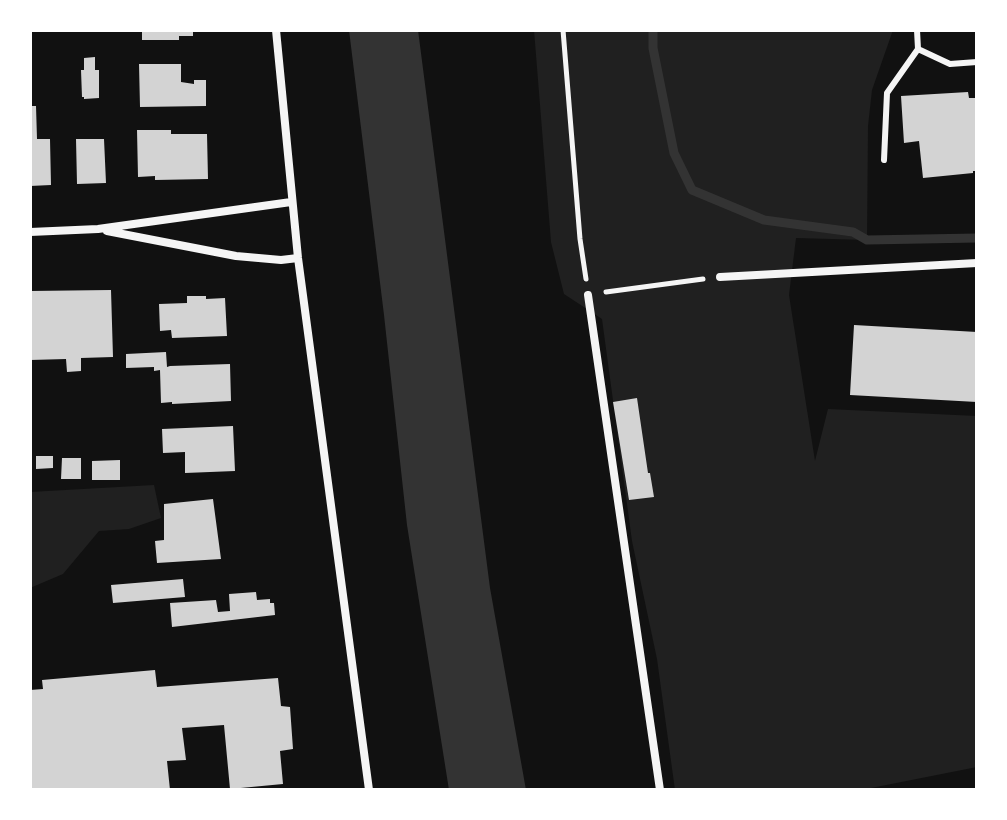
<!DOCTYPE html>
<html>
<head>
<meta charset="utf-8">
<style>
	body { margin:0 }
	#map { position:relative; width:1007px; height:820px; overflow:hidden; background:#111; font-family:Montserrat,sans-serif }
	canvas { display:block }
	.frame { position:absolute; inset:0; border:32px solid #fff; pointer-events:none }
</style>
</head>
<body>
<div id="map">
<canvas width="1007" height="820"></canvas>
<div class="frame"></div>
</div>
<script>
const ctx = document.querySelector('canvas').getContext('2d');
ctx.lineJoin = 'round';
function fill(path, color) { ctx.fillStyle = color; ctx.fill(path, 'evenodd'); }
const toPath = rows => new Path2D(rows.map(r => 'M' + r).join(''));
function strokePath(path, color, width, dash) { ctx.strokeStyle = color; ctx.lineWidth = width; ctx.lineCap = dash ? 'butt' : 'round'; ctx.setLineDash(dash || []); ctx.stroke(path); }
const green = toPath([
	[534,30,893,30,872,90,868,126,867,240,796,238,789,295,815,461,828,409,977,416,977,767,861,790,675,790,657,659,632,541,602,319,564,294,551,242],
	[154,485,161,518,129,529,99,531,63,574,30,588,30,492]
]);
const water = toPath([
	[349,30,418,30,490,588,526,790,449,790,407,525,384,315]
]);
const stream = toPath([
	[653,30,653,48,674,153,692,190,764,220,853,232,867,240,977,238]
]);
const building = toPath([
	[142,30,193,30,193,36,179,36,179,40,142,40],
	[95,57,95,70,99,70,99,98,84,99,84,97,82,97,81,70,84,70,84,58],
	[139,64,181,64,181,82,194,84,194,80,206,80,206,106,140,107],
	[968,92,969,98,977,98,977,171,973,171,973,173,923,178,919,141,904,143,901,96],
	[30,106,36,106,37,139,50,139,51,185,30,186],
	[137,130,171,130,171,134,207,134,208,179,155,180,155,176,138,177],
	[76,139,104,139,106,183,77,184],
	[111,290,113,357,81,358,81,371,67,372,66,359,30,360,30,291],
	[187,296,206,296,206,299,225,298,227,336,172,338,171,330,160,331,159,304,187,303],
	[854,325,977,332,977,402,850,395],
	[166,352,167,367,170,366,230,364,231,401,172,404,172,402,161,403,160,370,154,371,154,367,126,368,126,354],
	[637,398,648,473,650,473,654,497,629,500,613,402],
	[233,426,235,471,185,473,185,452,163,453,162,429],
	[36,456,53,456,53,468,36,469],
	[62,458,81,458,81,479,61,479],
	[120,460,120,480,92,480,92,461],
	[213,499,221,559,157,563,155,541,164,540,164,504],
	[183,579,185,597,113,603,111,585],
	[256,592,257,600,270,599,270,603,274,603,275,615,172,627,170,603,216,600,218,612,230,611,229,594],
	[155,670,157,687,278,678,281,706,290,707,293,749,280,751,283,784,230,789,224,725,182,728,186,760,167,761,170,790,30,790,30,690,43,689,42,680]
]);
const path = toPath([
	[563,30,580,239,586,279],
	[606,292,703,279]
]);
const service = toPath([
	[917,30,918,49,950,64,977,62],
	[884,160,887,93,918,49]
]);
const minor = toPath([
	[276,30,298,258,369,790],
	[107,231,236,256,281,260,298,258],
	[30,232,98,229,291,202],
	[720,277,977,263],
	[588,295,660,790]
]);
fill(green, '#202020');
fill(water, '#333');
strokePath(stream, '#333', 9);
fill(building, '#d3d3d3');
strokePath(path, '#f5f5f5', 5);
strokePath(service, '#f5f5f5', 6);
strokePath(minor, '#f5f5f5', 8);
</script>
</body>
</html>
